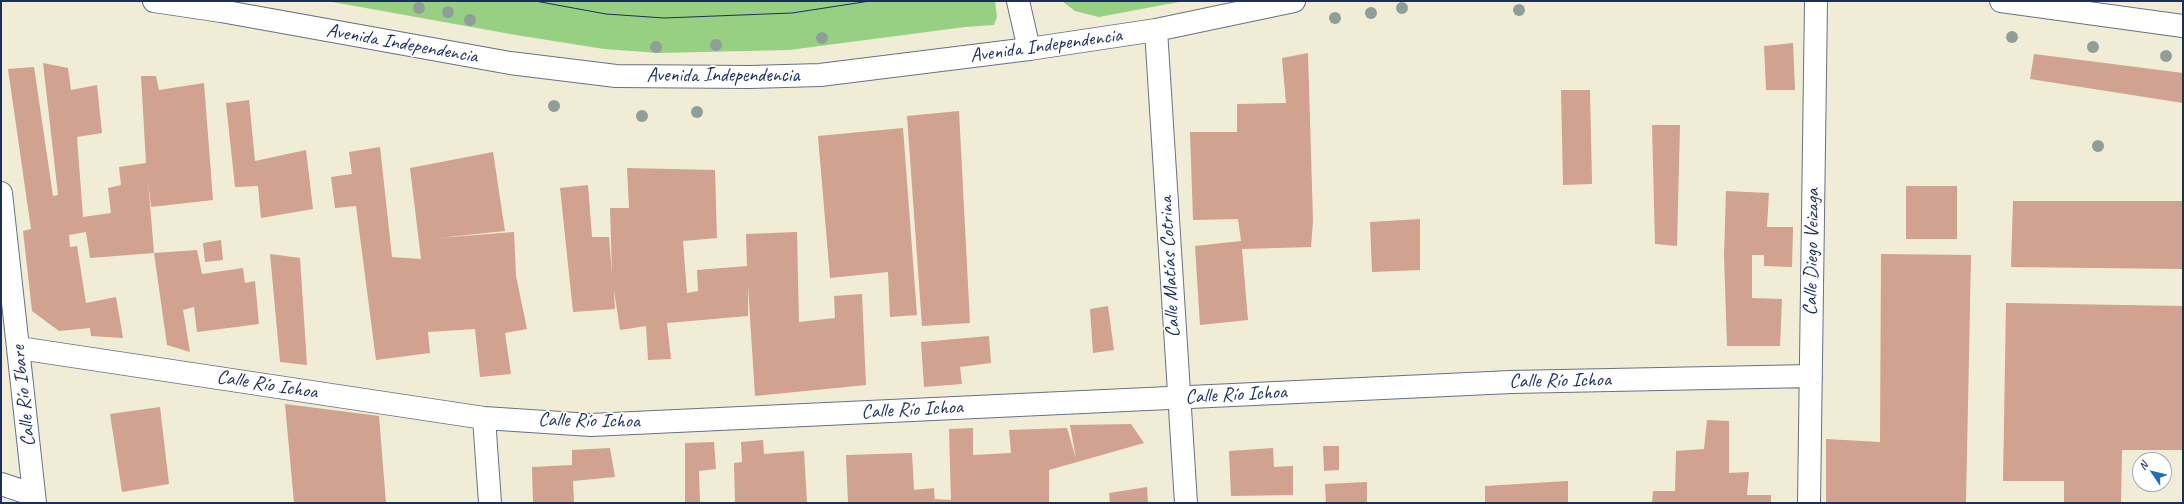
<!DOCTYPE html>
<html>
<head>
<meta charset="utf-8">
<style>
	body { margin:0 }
	#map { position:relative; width:2184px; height:504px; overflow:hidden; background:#f1ecd5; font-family:Caveat,sans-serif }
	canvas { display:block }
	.frame { position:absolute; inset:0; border:2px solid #1b2f5e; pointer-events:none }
	.north { position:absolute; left:2132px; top:452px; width:40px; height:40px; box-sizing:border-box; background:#fff; border:1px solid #a4acbf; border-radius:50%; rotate:305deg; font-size:11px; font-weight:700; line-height:16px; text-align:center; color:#1b2f5e }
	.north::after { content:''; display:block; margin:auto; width:14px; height:18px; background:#1f6fb2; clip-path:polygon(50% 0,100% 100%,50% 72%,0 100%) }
</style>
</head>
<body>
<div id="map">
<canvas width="2184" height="504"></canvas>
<div class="frame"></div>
<div class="north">N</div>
</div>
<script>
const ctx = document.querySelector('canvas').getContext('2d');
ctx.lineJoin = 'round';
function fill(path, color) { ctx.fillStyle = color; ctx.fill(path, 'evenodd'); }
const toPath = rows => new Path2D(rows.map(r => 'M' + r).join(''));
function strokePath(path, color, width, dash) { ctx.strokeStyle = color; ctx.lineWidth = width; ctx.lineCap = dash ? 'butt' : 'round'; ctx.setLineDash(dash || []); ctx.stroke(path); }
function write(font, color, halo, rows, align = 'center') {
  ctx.font = font + ' Caveat,sans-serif'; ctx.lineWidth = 3.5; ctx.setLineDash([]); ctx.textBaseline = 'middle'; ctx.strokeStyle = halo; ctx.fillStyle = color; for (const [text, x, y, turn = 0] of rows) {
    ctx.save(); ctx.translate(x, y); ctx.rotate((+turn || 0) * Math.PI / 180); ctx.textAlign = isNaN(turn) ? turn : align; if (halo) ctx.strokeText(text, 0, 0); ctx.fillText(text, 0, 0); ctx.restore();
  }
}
const green = toPath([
	[327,1,995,1,997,17,994,25,965,27,789,50,659,53,604,49,516,35],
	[1062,1,1184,1,1099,17,1075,11]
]);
const building = toPath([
	[1793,43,1795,90,1766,90,1764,46],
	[1308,53,1313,221,1311,247,1242,249,1248,320,1200,325,1195,246,1241,241,1238,219,1193,220,1190,132,1237,132,1237,104,1286,103,1282,58],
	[2034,54,2183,73,2183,103,2030,79],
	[43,63,68,68,71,90,97,85,102,133,77,137,83,217,111,213,108,188,121,185,119,167,146,163,141,76,156,76,159,90,204,83,213,200,151,207,148,181,154,253,197,250,202,274,243,268,245,283,255,281,259,324,197,332,194,307,183,310,190,352,167,345,154,253,90,258,86,232,69,235,70,247,77,246,86,303,116,297,123,338,91,336,90,328,59,331,32,311,23,231,31,229,8,69,34,67,53,196,58,195],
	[1561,90,1590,90,1592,184,1563,185],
	[249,100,255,161,306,150,313,209,261,218,258,186,235,187,226,103],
	[959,111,970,323,922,326,907,116],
	[1652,125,1680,125,1677,246,1655,244],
	[903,128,917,315,890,317,888,272,830,278,818,136],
	[380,147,392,257,421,259,410,168,493,152,505,231,438,238,514,232,516,276,527,329,505,333,511,374,480,377,475,329,428,332,430,353,376,360,356,206,335,208,331,177,352,174,349,152],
	[627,168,715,170,717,238,683,241,687,293,698,291,697,270,747,266,746,234,797,232,799,322,835,318,834,296,862,294,866,385,755,396,748,286,748,316,667,323,671,359,648,360,646,326,620,330,614,290,615,309,573,312,560,188,588,185,592,237,609,237,612,274,610,208,629,208],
	[1906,186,1957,186,1957,239,1906,239],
	[1726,191,1769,193,1767,227,1793,227,1792,267,1764,266,1764,255,1752,255,1752,298,1782,299,1780,346,1727,346,1724,255],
	[2013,201,2183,201,2183,269,2011,267],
	[1420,219,1420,270,1372,272,1370,222],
	[221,240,223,260,205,262,203,243],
	[270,254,300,258,307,365,280,362],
	[1881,254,1971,255,1966,503,1826,503,1826,439,1880,442],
	[2006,303,2183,306,2183,450,2122,450,2121,503,2064,503,2064,481,2003,481],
	[1108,306,1114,350,1093,353,1090,309],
	[989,336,991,363,960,367,962,384,924,387,921,342],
	[285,404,379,416,386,503,294,503],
	[160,407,169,484,122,492,110,414],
	[1707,420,1729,421,1729,473,1749,472,1747,495,1771,495,1771,503,1652,503,1653,491,1675,491,1676,451,1704,449],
	[1131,424,1144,443,1049,470,1049,503,935,503,935,499,951,500,949,429,973,428,973,455,1011,453,1009,430,1067,428,1076,459,1070,425],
	[763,440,764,454,804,451,807,503,735,503,734,463,742,462,741,442],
	[714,442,716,469,699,471,700,502,685,503,685,443],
	[1323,446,1339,446,1339,470,1324,471],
	[610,448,615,477,573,481,574,503,533,503,532,467,572,465,572,450],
	[1273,448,1274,467,1293,466,1293,495,1231,496,1229,451],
	[912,453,914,490,934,488,935,503,848,503,846,455],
	[1568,481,1568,503,1485,503,1485,486],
	[1367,482,1367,503,1326,503,1325,484],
	[1147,487,1148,503,1110,503,1109,493]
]);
const minor = toPath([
	[1,193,35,503],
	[19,348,484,418,591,425,1511,382,1811,376],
	[484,418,490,503],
	[1,484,34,495],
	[1809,503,1816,1]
]);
const tertiary = toPath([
	[154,1,221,11,510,63,616,76,750,77,820,75,1029,49,1156,30,1294,1],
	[2001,1,2183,26],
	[1156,30,1186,503]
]);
const trunk = toPath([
	[1018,1,1029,49]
]);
const tram = toPath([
	[535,1,606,14,664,18,792,13,870,1]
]);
const trees = [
	[419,8],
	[1402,8],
	[1519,10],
	[448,12],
	[1371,13],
	[1335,18],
	[470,20],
	[2012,37],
	[822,38],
	[716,45],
	[656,47],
	[2093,47],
	[2166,56],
	[554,106],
	[697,112],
	[642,116],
	[2098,146]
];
const streetNames = [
	["Avenida Independencia",402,44,10],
	["Avenida Independencia",1046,46,-8],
	["Avenida Independencia",723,76],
	["Calle Diego Veizaga",1812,252,-89],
	["Calle Matías Cotrina",1170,267,-93],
	["Calle Río Ichoa",1560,381,-1],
	["Calle Río Ichoa",267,385,9],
	["Calle Río Ichoa",1236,395,-3],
	["Calle Río Ibare",24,396,-96],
	["Calle Río Ichoa",912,410,-3],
	["Calle Río Ichoa",589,421,1]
];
fill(green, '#97d082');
fill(building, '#d0a28f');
strokePath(minor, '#667188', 24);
strokePath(tertiary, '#667188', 24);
strokePath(trunk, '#667188', 24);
strokePath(minor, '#fff', 22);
strokePath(tertiary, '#fff', 22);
strokePath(trunk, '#fff', 22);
strokePath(tram, '#1b2f5e', 1);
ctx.fillStyle = '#909e9a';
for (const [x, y] of trees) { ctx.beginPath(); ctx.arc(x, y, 6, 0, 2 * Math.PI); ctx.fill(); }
write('20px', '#1b2f5e', '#fff', streetNames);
</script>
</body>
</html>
